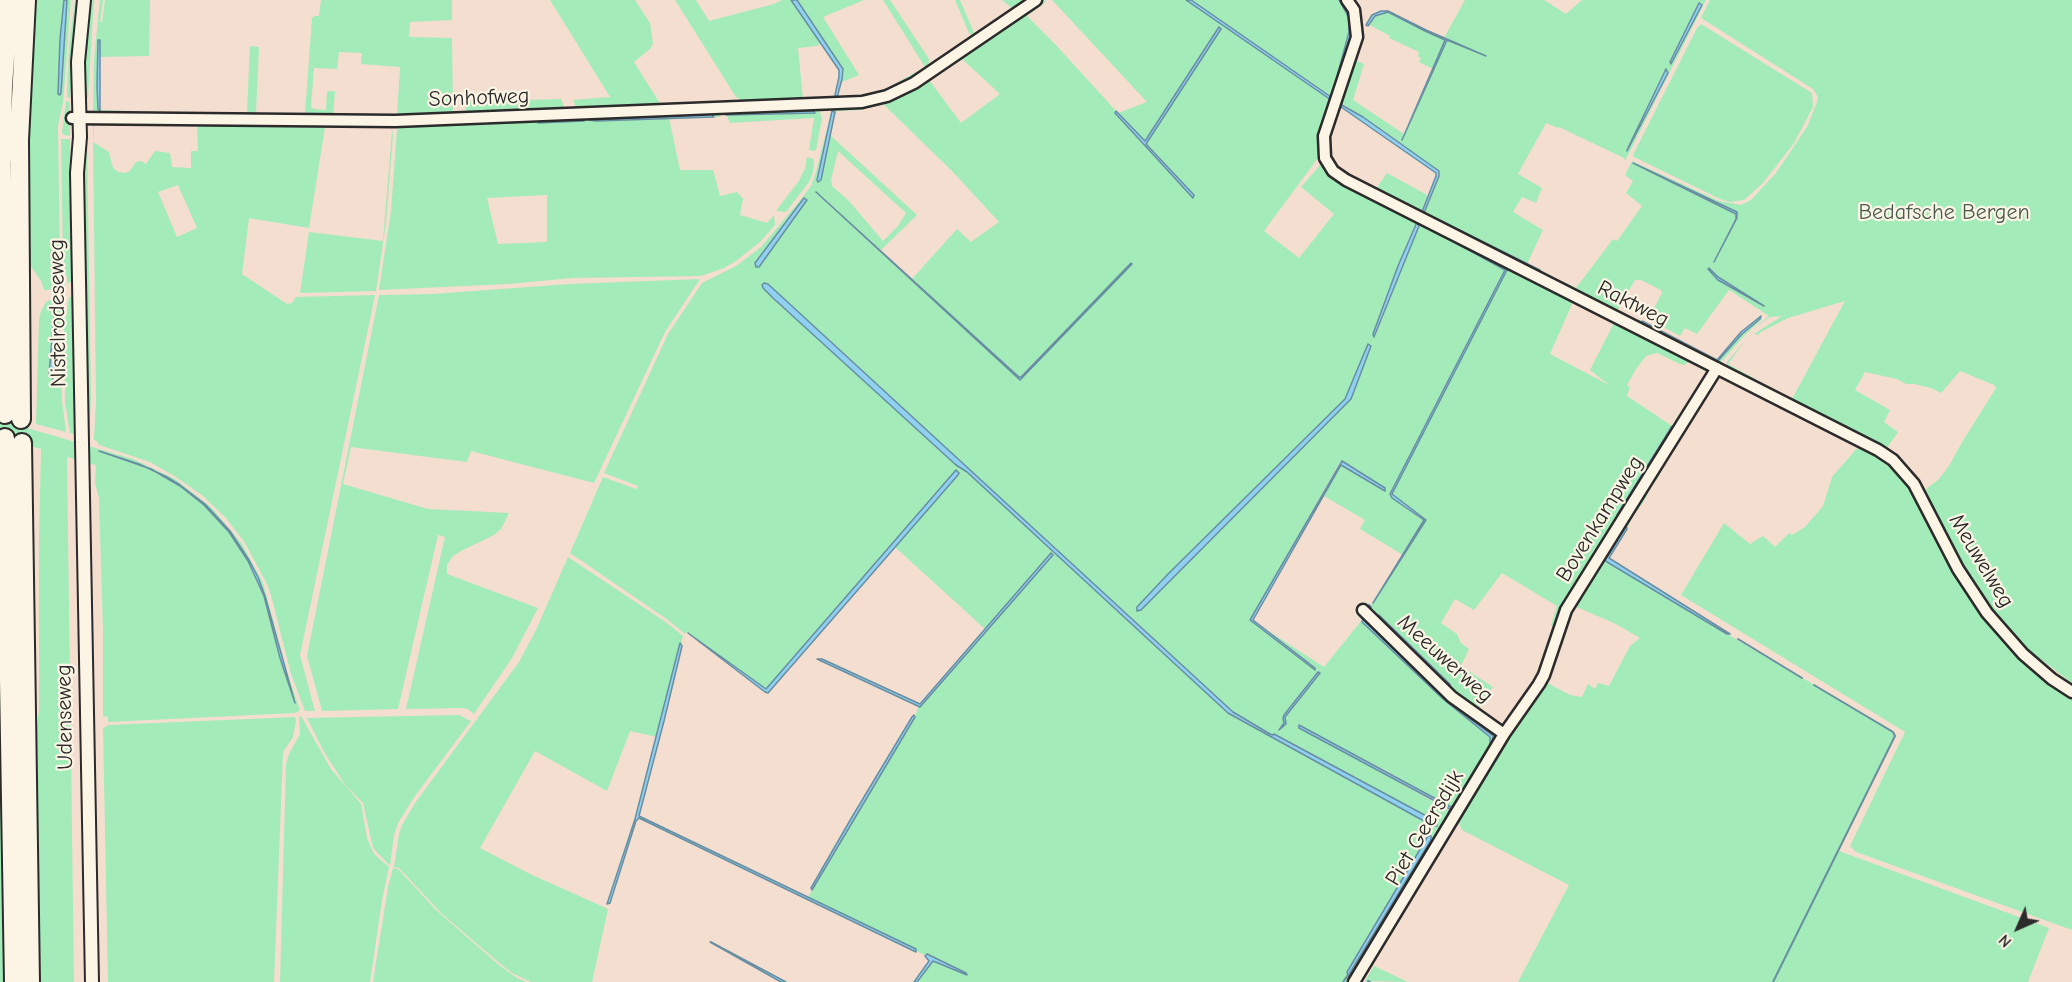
<!DOCTYPE html>
<html>
<head>
<meta charset="utf-8">
<style>
	body { margin:0 }
	#map { position:relative; width:2072px; height:982px; overflow:hidden; background:#f4ded0; font-family:"Comic Neue",sans-serif }
	canvas { display:block }
	.north { position:absolute; left:1988px; top:898px; width:60px; height:60px; -webkit-text-stroke:4px #fcf5e5; paint-order:stroke; rotate:225deg; font-size:16px; font-weight:700; line-height:24px; text-align:center; color:#2b2b2b }
	.north::after { content:''; display:block; margin:auto; width:21px; height:27px; background:#2b2b2b; clip-path:polygon(50% 0,100% 100%,50% 72%,0 100%) }
</style>
</head>
<body>
<div id="map">
<canvas width="2072" height="982"></canvas>
<div class="north">N</div>
</div>
<script>
const ctx = document.querySelector('canvas').getContext('2d');
ctx.lineJoin = 'round';
function fill(path, color) { ctx.fillStyle = color; ctx.fill(path, 'evenodd'); }
const toPath = rows => new Path2D(rows.map(r => 'M' + r).join(''));
function strokePath(path, color, width, dash) { ctx.strokeStyle = color; ctx.lineWidth = width; ctx.lineCap = dash ? 'butt' : 'round'; ctx.setLineDash(dash || []); ctx.stroke(path); }
function write(font, color, halo, rows, align = 'center') {
  ctx.font = font + ' "Comic Neue",sans-serif'; ctx.lineWidth = 4.5; ctx.setLineDash([]); ctx.textBaseline = 'middle'; ctx.strokeStyle = halo; ctx.fillStyle = color; for (const [text, x, y, turn = 0] of rows) {
    ctx.save(); ctx.translate(x, y); ctx.rotate((+turn || 0) * Math.PI / 180); ctx.textAlign = isNaN(turn) ? turn : align; if (halo) ctx.strokeText(text, 0, 0); ctx.fillText(text, 0, 0); ctx.restore();
  }
}
const green = toPath([
	[36,0,64,0,60,39,58,94,61,93,67,0,71,0,63,103,58,126,60,262,65,286,61,290,44,290,41,281,28,262,28,136],
	[75,0,79,0,70,98,67,97,69,46],
	[91,0,94,0,88,98,83,98,82,57,87,17],
	[100,0,103,0,100,22,102,22,105,0,150,0,149,56,99,57,100,40,98,41,98,110,132,111,132,116,95,115,93,113,94,59],
	[321,0,452,0,452,20,410,22,409,37,452,38,453,114,340,118,339,115,397,115,400,67,361,64,362,53,339,52,337,69,314,68,311,106,313,109,326,110,327,91,335,91,333,115,331,118,240,117,241,112,247,112,250,46,259,47,256,114,305,114,312,18,314,16,319,16],
	[550,0,635,0,650,23,653,43,650,49,634,62,661,105,577,109,573,100,610,97],
	[675,0,696,0,709,21,774,4,782,0,791,0,821,43,817,46,798,48,803,99,801,103,799,99,743,101,736,97],
	[797,0,864,0,823,17,859,75,842,82,843,69],
	[883,0,890,0,929,59,928,69,889,91,891,86,925,67],
	[955,0,960,0,974,33,979,31,980,35,974,36,969,33],
	[1002,0,1031,0,989,29,986,26,1012,8],
	[1040,0,1047,1,1027,16,1054,43,1116,111,1117,116,1193,198,1194,195,1146,144,1221,29,1219,27,1144,142,1118,113,1147,102,1052,0,1186,0,1331,100,1331,97,1191,0,1339,0,1349,18,1349,32,1332,95,1347,52,1352,28,1345,5,1341,0,1344,0,1349,7,1354,27,1318,158,1264,231,1299,258,1334,214,1301,187,1321,164,1572,297,1573,302,1550,354,1609,385,1590,370,1614,323,1682,357,1609,319,1708,368,1708,373,1690,361,1684,365,1680,364,1657,353,1646,356,1636,369,1627,385,1630,387,1627,396,1672,426,1679,414,1682,418,1556,628,1551,625,1557,606,1502,573,1474,610,1455,599,1441,623,1457,634,1461,643,1469,649,1461,666,1493,687,1479,708,1454,689,1482,710,1481,715,1471,710,1367,611,1365,605,1367,602,1368,606,1372,608,1371,605,1426,520,1392,494,1507,269,1510,271,1426,227,1505,270,1390,494,1424,520,1403,555,1360,529,1365,520,1324,496,1341,465,1385,489,1340,462,1250,620,1316,669,1259,625,1324,667,1362,620,1358,616,1361,610,1496,734,1497,737,1353,982,917,982,933,961,967,974,916,951,916,949,808,897,915,717,918,707,921,706,1053,555,1051,553,985,629,895,547,958,475,956,470,766,690,694,637,686,632,685,634,668,620,570,553,603,477,636,489,638,486,604,473,668,334,702,283,736,266,761,247,802,198,811,186,816,172,832,109,872,103,874,106,861,110,837,111,833,119,835,112,827,134,817,180,821,180,830,135,917,215,881,250,816,193,1020,380,1131,264,1020,377,912,279,957,229,971,242,999,222,952,171,880,101,946,67,947,68,929,80,961,123,1000,94,962,59,952,65,950,62],
	[838,151,906,213,898,226,883,241,849,201,832,186,831,180],
	[804,198,807,200,757,268,755,263],
	[1414,226,1419,226,1375,337,1373,334],
	[765,283,1233,712,1269,734,1273,736,1274,734,1380,792,1436,827,1228,713,967,472,956,465,773,298,763,288],
	[1371,345,1351,399,1141,610,1140,603,1345,399],
	[1379,615,1451,684,1450,685,1406,644],
	[1363,619,1450,704,1493,736,1492,745,1460,796,1490,745,1490,737,1443,699,1363,622],
	[1318,672,1320,673,1285,718,1286,724,1279,729,1284,723,1283,718,1284,715],
	[1298,726,1383,769,1451,807,1455,804,1450,811],
	[1428,836,1431,840,1350,976,1347,972],
	[1465,0,1544,0,1566,14,1582,0,1706,0,1625,161,1624,158,1559,127,1558,128,1546,123,1518,174,1542,188,1536,203,1522,197,1513,212,1543,230,1527,264,1429,215,1539,272,1540,270,1553,279,1557,278,1556,280,1551,281,1376,189,1387,173,1429,196,1423,212,1425,212,1440,173,1343,104,1340,105,1341,108,1335,119,1328,148,1332,162,1348,176,1331,163,1326,143,1356,48,1359,49,1357,61,1364,64,1353,100,1404,134,1402,140,1447,40,1485,56,1446,39,1433,69,1419,62,1421,58,1418,56,1419,52,1389,38,1390,36,1368,24,1371,20,1382,13,1388,12,1425,31,1444,38],
	[1666,69,1668,73,1627,151,1627,150],
	[1710,0,2072,0,2072,683,2042,660,2042,664,2068,684,2039,666,1973,590,1924,496,1927,488,1938,480,1949,466,1961,444,1996,388,1994,385,1960,371,1941,393,1931,388,1914,384,1906,384,1897,379,1865,372,1855,390,1890,410,1884,422,1898,432,1887,448,1882,450,1727,369,1726,366,1727,362,1745,341,1728,364,1792,399,1845,301,1788,318,1761,332,1758,335,1754,334,1782,316,1770,317,1754,328,1769,316,1729,290,1697,334,1685,328,1680,336,1648,319,1662,293,1661,290,1641,280,1635,280,1618,310,1632,318,1634,317,1631,321,1562,285,1562,281,1576,288,1613,239,1617,241,1642,206,1626,193,1633,181,1625,175,1632,161,1719,201,1741,205,1751,200,1776,173,1807,127,1817,102,1818,97,1813,89,1701,18],
	[1633,163,1737,212,1737,218,1714,261,1736,219,1736,214],
	[1701,24,1812,93,1813,107,1794,143,1763,183,1744,200,1730,202,1720,199,1634,157,1633,155,1697,28],
	[561,99,565,109,461,114,467,113,464,102],
	[66,101,70,102,70,136,64,135,62,133],
	[815,108,820,112,822,119,816,150,813,151,809,150,814,118,730,123,727,116,725,116,725,112],
	[718,112,720,117,714,117,711,114,590,119,596,121,669,118,680,170,713,170,720,196,737,192,743,199,740,215,767,223,774,215,775,225,761,241,736,261,724,268,701,276,573,278,508,284,379,290,391,211,397,130,401,124,524,121,529,123,532,119],
	[547,195,547,242,498,244,487,198],
	[100,121,99,125,94,126,93,142,109,152,113,168,118,172,124,173,129,172,136,162,141,161,146,164,155,151,170,153,172,167,191,168,191,151,198,151,197,122,265,123,266,126,271,126,272,123,353,124,356,127,325,127,309,228,249,218,242,274,287,304,292,303,296,297,375,295,300,655,315,711,305,711,291,674,271,595,266,582,245,543,226,518,203,496,176,477,150,462,99,445,97,441,94,440,96,401,93,136,93,123],
	[178,185,197,228,177,237,158,192],
	[364,124,387,125,390,126,392,129,393,135,386,223,376,291,300,293,309,232,383,241,392,131,391,128,362,127],
	[87,138,91,398,89,439,85,438,82,139],
	[61,139,70,139,74,278,68,284,63,258],
	[807,157,814,159,813,172,809,182,786,212,776,211,798,182,805,169],
	[700,279,665,332,594,483,471,451,467,462,351,447,343,484,428,509,509,513,501,529,494,535,461,551,452,557,447,565,447,574,538,608,512,658,474,714,468,709,461,708,406,709,445,537,438,535,398,709,322,711,307,656,379,295,433,294,569,284],
	[58,297,64,297,60,328,62,401,66,432,36,424,39,320,41,311,46,302],
	[54,315,57,327,53,379,49,375],
	[69,297,74,297,77,435,70,433,65,402,64,330],
	[1761,317,1762,319,1744,336,1722,361,1717,364,1637,322,1638,319,1717,362,1742,334],
	[1700,400,1686,431,1660,470,1662,470,1656,481,1655,479,1644,501,1637,511,1635,510,1627,529,1627,526,1605,560,1727,634,1892,730,1895,736,1839,851,2049,928,2028,982,1518,982,1569,885,1462,830,1457,818,1544,681,1570,695,1582,697,1588,684,1595,689,1598,683,1609,686,1630,646,1640,638,1616,624,1572,605],
	[0,420,133,459,175,479,212,508,242,544,263,583,288,675,300,710,295,713,108,722,108,717,103,716,103,631,99,498,95,483,96,465,67,457,74,982,41,982,35,745,39,709,39,537,41,449,0,437],
	[1860,445,1877,451,1905,476,1979,605,2072,694,2072,930,1856,852,1850,846,1905,732,1681,595,1724,523,1750,544,1763,536,1775,547,1789,533,1792,535,1805,527,1823,506,1832,477],
	[568,557,667,623,683,636,657,737,630,731,607,791,535,751,480,848,530,874,608,909,592,982,531,982,512,973,497,961,441,913,399,868,394,867,399,834,402,825,415,803,519,662,536,630],
	[0,699,5,982,0,982],
	[459,715,471,721,415,796,398,823,394,835,390,866,373,848,363,803,346,786,324,752,307,718],
	[301,716,331,769,361,804,367,838,372,850,375,855,389,867,382,900,370,982,280,982,286,764,289,754,300,734,299,717],
	[295,717,296,721,293,737,283,752,274,982,108,982,103,728,109,725],
	[393,868,398,869,436,910,499,965,517,978,527,982,373,982,388,887],
	[1374,966,1408,982,1365,981]
]);
const water = toPath([
	[64,0,67,0,61,93,60,95,58,94,60,39,64,0],
	[791,0,797,0,843,69,842,79,837,98,835,95,839,77,839,70,791,0],
	[1186,0,1191,0,1331,97,1331,100,1186,0],
	[1339,0,1345,5,1349,13,1352,34,1332,95,1349,32,1349,18,1339,0],
	[1699,3,1702,5,1671,64,1670,62,1699,3],
	[1381,11,1388,11,1426,30,1486,56,1447,40,1402,140,1445,40,1425,31,1388,12,1375,16,1368,26,1366,25,1372,15,1381,11],
	[1219,27,1221,29,1146,144,1194,195,1193,198,1115,113,1116,111,1145,141,1219,27],
	[98,40,100,40,100,111,98,109,97,86,98,40],
	[1666,69,1668,73,1627,151,1627,150,1666,69],
	[1340,104,1363,117,1439,171,1439,176,1424,213,1422,212,1436,176,1436,173,1341,107,1340,104],
	[789,111,814,111,815,113,726,115,727,114,789,111],
	[832,111,835,112,821,180,818,182,817,180,832,111],
	[711,114,714,117,596,121,589,120,711,114],
	[582,119,584,121,538,123,541,120,582,119],
	[1633,163,1737,212,1737,218,1714,262,1736,219,1736,214,1633,163],
	[816,192,1019,377,1021,377,1131,263,1132,264,1020,380,816,192],
	[804,198,807,200,759,267,756,267,755,263,804,198],
	[1429,215,1540,270,1540,271,1432,218,1429,215],
	[1417,222,1419,226,1374,337,1373,334,1398,266,1417,222],
	[1427,227,1511,270,1507,270,1392,494,1426,520,1373,603,1424,520,1392,498,1390,494,1505,270,1427,227],
	[1709,268,1718,277,1764,306,1718,280,1708,269,1709,268],
	[764,283,768,284,1233,712,1270,734,1273,735,1274,734,1432,819,1437,822,1437,826,1433,826,1228,713,967,472,956,465,773,298,763,288,762,285,764,283],
	[54,314,57,316,53,379,49,375,54,314],
	[1761,316,1760,319,1742,334,1717,362,1641,323,1642,321,1717,360,1741,332,1761,316],
	[1368,344,1371,346,1351,399,1141,610,1137,611,1137,607,1168,574,1345,399,1368,344],
	[1672,426,1674,427,1618,516,1617,515,1672,426],
	[99,451,139,464,167,477,180,485,205,504,230,531,249,560,258,577,265,596,295,703,280,658,264,596,248,561,229,532,204,505,180,486,151,469,99,451],
	[1342,461,1385,488,1385,491,1341,465,1253,620,1315,668,1315,670,1250,620,1342,461],
	[956,470,959,473,958,475,768,693,765,692,688,633,766,689,956,470],
	[1626,525,1627,529,1609,558,1730,634,1727,634,1607,562,1605,560,1607,556,1626,525],
	[1051,553,1053,555,920,707,817,659,822,659,920,704,1051,553],
	[1379,615,1450,684,1450,685,1406,644,1379,615],
	[1363,619,1450,704,1493,736,1492,745,1461,796,1490,745,1490,737,1443,699,1362,622,1363,619],
	[680,643,682,646,664,721,639,816,916,949,916,952,639,818,636,821,610,903,607,904,635,819,680,643],
	[1318,672,1320,673,1285,717,1286,724,1279,730,1284,723,1283,718,1284,715,1318,672],
	[914,715,915,717,812,890,811,888,852,817,912,717,914,715],
	[1299,725,1451,807,1456,804,1444,823,1450,809,1299,728,1299,725],
	[1428,836,1431,836,1431,840,1348,976,1347,972,1428,836],
	[710,942,711,942,786,982,781,982,710,942],
	[927,954,966,973,967,975,933,961,917,982,914,982,929,961,925,956,927,954]
]);
const stream = toPath([
	[1705,397,1710,390],
	[1369,605,1371,607],
	[1738,639,1802,678],
	[1368,981,1370,982],
	[1343,982,1348,975],
	[1773,982,1895,736,1893,732,1814,685]
]);
const minor = toPath([
	[1347,0,1354,10,1357,37,1324,136,1325,158,1333,171,1346,180,1878,450,1893,460,1914,484,1958,569,1987,613,2023,654,2052,679,2072,692],
	[72,118,395,121,862,102,887,96,914,83,1036,0],
	[1363,610,1452,697,1504,734],
	[1354,982,1504,734,1539,684,1544,675,1566,610,1717,368]
]);
const tertiary = toPath([
	[84,0,78,62,80,137,77,173,92,982]
]);
const motorway = toPath([
	[5,414,1,164,3,86,9,0],
	[21,419,19,140,26,0],
	[5,438,14,982],
	[22,443,30,982]
]);
const streetNames = [
	["Sonhofweg",479,98,-2],
	["Raktweg",1633,304,27],
	["Nistelrodeseweg",58,313,-91],
	["Bovenkampweg",1600,519,-58],
	["Meuwelweg",1981,561,59],
	["Meeuwerweg",1445,659,42],
	["Udenseweg",65,717,-91],
	["Piet Geersdijk",1425,828,-59]
];
const parkNames = [
	["Bedafsche Bergen",1944,213]
];
fill(green, '#a3ebb9');
fill(water, '#90d0f1');
strokePath(water, '#688ea2', 1.5);
strokePath(stream, '#688ea2', 2);
strokePath(minor, '#2b2b2b', 15);
strokePath(tertiary, '#2b2b2b', 16);
strokePath(motorway, '#2b2b2b', 22);
strokePath(minor, '#fcf5e5', 10);
strokePath(tertiary, '#fcf5e5', 12);
strokePath(motorway, '#fcf5e5', 18);
write('22px', '#2b2b2b', '#fcf5e5', streetNames);
write('22px', '#495b4e', '#fcf5e5', parkNames);
</script>
</body>
</html>
